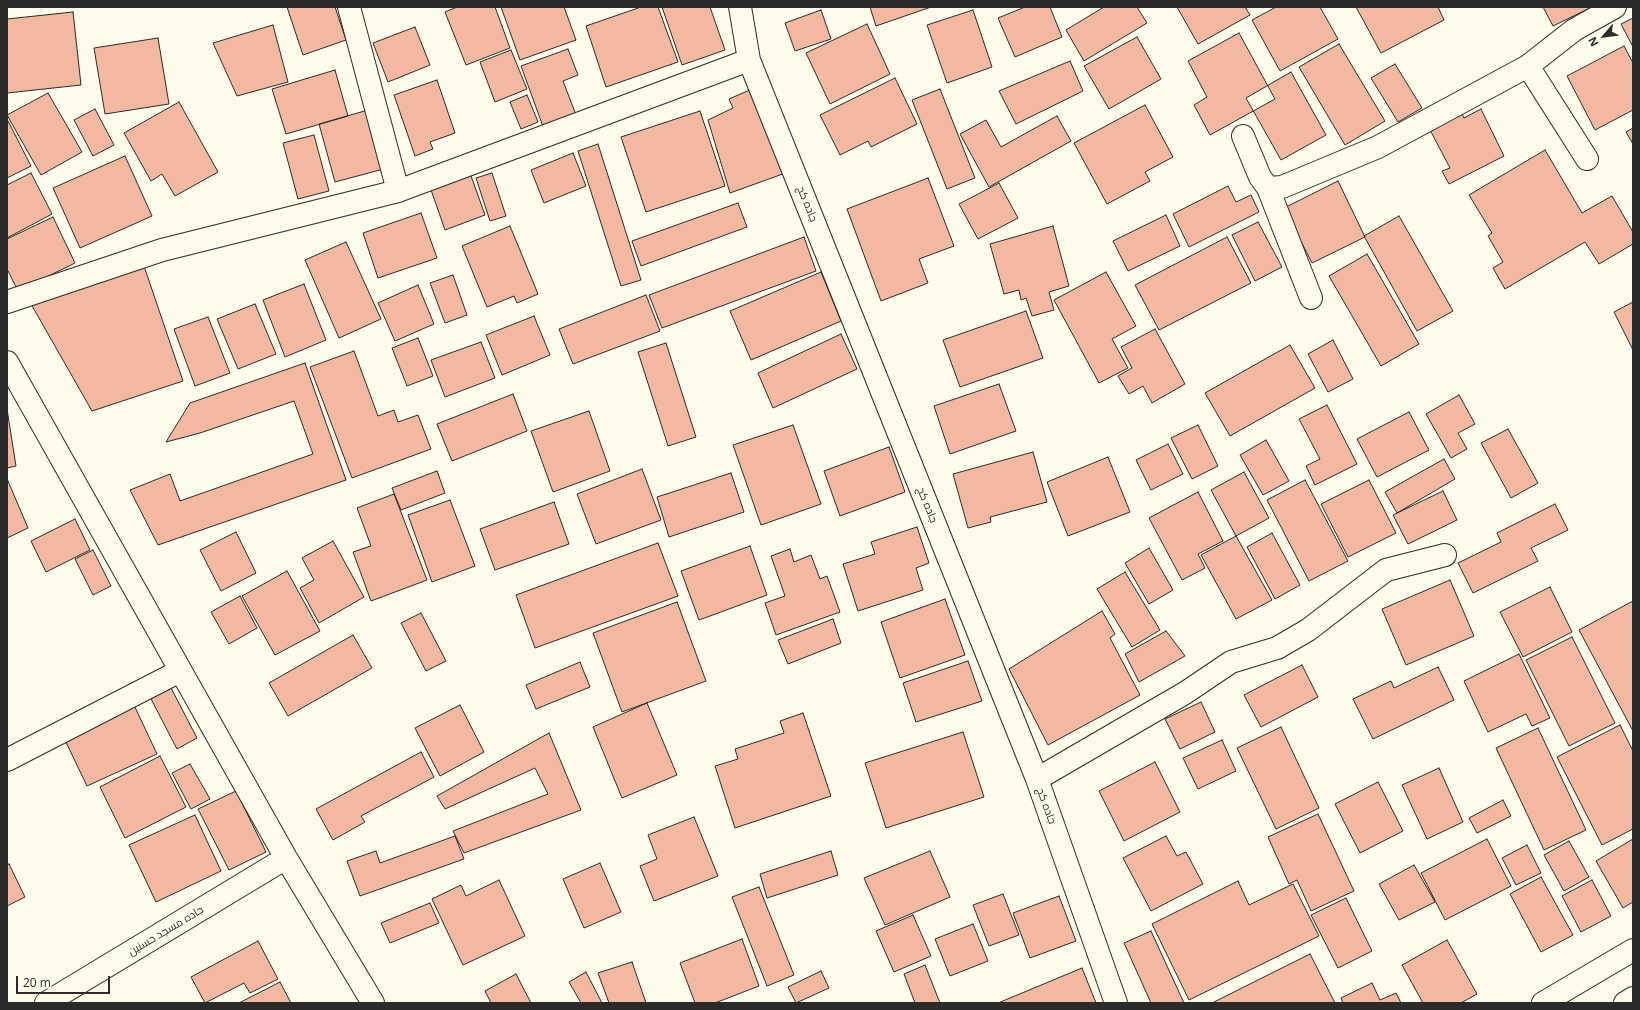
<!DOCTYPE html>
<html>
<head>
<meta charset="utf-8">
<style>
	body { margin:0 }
	#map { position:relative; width:1640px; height:1010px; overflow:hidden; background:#fdfbea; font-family:"Open Sans",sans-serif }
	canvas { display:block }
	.frame { position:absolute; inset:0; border:8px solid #2b2b2b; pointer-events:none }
	.north { position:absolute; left:1584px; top:16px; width:40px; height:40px; -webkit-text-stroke:3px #fdfbea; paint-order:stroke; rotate:242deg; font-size:11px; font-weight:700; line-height:16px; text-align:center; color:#2b2b2b }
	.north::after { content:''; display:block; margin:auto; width:14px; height:18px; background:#2b2b2b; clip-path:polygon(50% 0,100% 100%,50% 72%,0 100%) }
	.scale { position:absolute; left:16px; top:976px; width:94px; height:18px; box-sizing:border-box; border:2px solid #2b2b2b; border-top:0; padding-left:5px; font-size:12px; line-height:14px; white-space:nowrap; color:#2b2b2b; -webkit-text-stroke:3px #fdfbea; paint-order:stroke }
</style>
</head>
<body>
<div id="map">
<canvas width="1640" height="1010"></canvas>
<div class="frame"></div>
<div class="north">N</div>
<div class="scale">20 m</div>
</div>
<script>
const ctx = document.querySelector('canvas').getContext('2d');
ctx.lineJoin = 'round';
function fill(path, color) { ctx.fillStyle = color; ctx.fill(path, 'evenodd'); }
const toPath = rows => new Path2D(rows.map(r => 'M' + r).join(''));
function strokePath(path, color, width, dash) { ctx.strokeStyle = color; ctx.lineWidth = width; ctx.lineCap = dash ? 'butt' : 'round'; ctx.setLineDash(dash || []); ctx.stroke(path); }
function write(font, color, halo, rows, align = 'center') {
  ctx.font = font + ' "Open Sans",Cairo,sans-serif'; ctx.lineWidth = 3; ctx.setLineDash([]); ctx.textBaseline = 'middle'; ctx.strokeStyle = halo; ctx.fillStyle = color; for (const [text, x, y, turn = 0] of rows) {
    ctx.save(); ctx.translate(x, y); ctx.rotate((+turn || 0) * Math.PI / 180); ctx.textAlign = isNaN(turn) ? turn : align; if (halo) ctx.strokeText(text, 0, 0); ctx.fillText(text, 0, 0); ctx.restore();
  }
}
const building = toPath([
	[287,7,335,7,346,40,303,55,287,7],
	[457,7,495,7,510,48,466,65,445,12,457,7],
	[501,7,564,7,576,40,520,60,501,7],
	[641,7,658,7,678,62,606,87,586,26,641,7],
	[662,7,710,7,725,50,682,65,662,7],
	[870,7,931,7,876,26,870,7],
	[1025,7,1050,7,1062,37,1015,57,998,18,1025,7],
	[1104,7,1137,7,1147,23,1084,61,1066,30,1104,7],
	[1177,7,1245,7,1250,15,1198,44,1177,7],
	[1276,7,1320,7,1338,39,1280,71,1252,20,1276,7],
	[1356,7,1438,7,1444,20,1381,53,1356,7],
	[1543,7,1592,7,1553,26,1543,7],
	[821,10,831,39,795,51,785,23,821,10],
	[973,10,992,67,947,83,927,25,973,10],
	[73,12,81,85,7,93,7,19,73,12],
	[1633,18,1633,47,1621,24,1633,18],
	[867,24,890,74,830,104,806,53,867,24],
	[273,25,288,82,237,96,213,43,273,25],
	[415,27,430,65,388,82,373,43,415,27],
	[1239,33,1275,99,1210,135,1194,105,1207,97,1188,61,1239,33],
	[1137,37,1161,79,1109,109,1084,66,1137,37],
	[158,38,169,104,105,114,94,48,158,38],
	[1339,44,1385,121,1345,145,1299,67,1339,44],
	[1624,46,1633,63,1633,110,1595,130,1567,76,1624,46],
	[568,49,578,75,563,81,578,120,545,132,521,66,568,49],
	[511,50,527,89,495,102,480,62,511,50],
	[1070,61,1083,91,1016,124,999,91,1070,61],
	[1395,64,1422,108,1398,122,1371,78,1395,64],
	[335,70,348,116,286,134,272,89,335,70],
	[1291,72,1326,135,1281,160,1246,98,1291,72],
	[895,78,917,124,871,147,868,141,840,155,820,115,895,78],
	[437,80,455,133,430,142,433,149,415,156,394,95,437,80],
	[752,89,791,171,730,193,708,120,733,108,729,99,752,89],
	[940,89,975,178,947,189,912,100,940,89],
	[48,93,82,152,41,175,7,115,48,93],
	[527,95,538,122,521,129,510,102,527,95],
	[179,102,218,172,175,196,162,174,151,181,124,133,179,102],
	[1145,105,1173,157,1145,172,1150,181,1107,204,1074,143,1145,105],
	[375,108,391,167,335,182,319,124,375,108],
	[95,109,114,145,93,156,74,120,95,109],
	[1481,109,1504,156,1449,184,1442,171,1450,168,1429,128,1461,112,1464,118,1481,109],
	[700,111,725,186,646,212,621,137,700,111],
	[1057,116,1071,141,989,187,960,134,986,120,1001,147,1057,116],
	[7,119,31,166,7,178,7,119],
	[1633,128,1633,144,1626,132,1633,128],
	[314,135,329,191,298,199,283,143,314,135],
	[598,144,641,280,621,286,578,151,598,144],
	[1545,150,1582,213,1612,196,1633,232,1633,244,1599,264,1585,242,1505,289,1493,268,1503,262,1488,236,1492,233,1469,195,1545,150],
	[573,153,586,186,544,203,531,170,573,153],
	[125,156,152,216,80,248,53,188,125,156],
	[31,173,52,214,7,238,7,185,31,173],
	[470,173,485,215,445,230,430,187,470,173],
	[492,173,506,216,490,221,476,178,492,173],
	[928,178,954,246,919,259,928,283,881,301,847,209,928,178],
	[1338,181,1365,237,1312,263,1284,208,1338,181],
	[999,183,1018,218,978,239,959,204,999,183],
	[1228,186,1236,202,1251,195,1259,212,1189,247,1173,214,1228,186],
	[738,203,747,227,641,266,632,241,738,203],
	[421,213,437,258,378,278,363,233,421,213],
	[1166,215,1180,246,1128,271,1113,241,1166,215],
	[1399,216,1453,311,1417,331,1364,236,1399,216],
	[53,217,75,263,18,291,7,269,7,239,53,217],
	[1258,222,1282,267,1255,281,1232,235,1258,222],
	[510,226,538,294,517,303,514,296,487,307,462,246,510,226],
	[1053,226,1069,286,1049,292,1054,310,1032,316,1026,298,1021,300,1019,290,1004,294,990,244,1053,226],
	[804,237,816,271,662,328,649,295,804,237],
	[1227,237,1251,283,1159,330,1135,285,1227,237],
	[346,242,381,319,339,338,305,260,346,242],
	[1367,254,1419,344,1381,366,1329,276,1367,254],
	[144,266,183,381,92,411,31,304,144,266],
	[821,272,841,321,751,360,730,311,821,272],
	[1106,272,1136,326,1112,339,1128,368,1099,383,1054,300,1106,272],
	[453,275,467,315,445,323,430,283,453,275],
	[304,284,326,340,285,357,263,300,304,284],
	[418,285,434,324,395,341,378,303,418,285],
	[646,295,660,331,573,364,559,329,646,295],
	[1633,302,1633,350,1614,312,1633,302],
	[255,304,276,354,238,369,217,319,255,304],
	[1026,311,1043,358,960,387,943,340,1026,311],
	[534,316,550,355,502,375,486,335,534,316],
	[208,317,230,373,195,386,174,329,208,317],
	[1155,329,1185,384,1152,403,1143,386,1129,394,1118,376,1132,368,1121,347,1155,329],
	[841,334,857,369,773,408,758,373,841,334],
	[418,338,433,376,407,386,392,348,418,338],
	[1333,340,1353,379,1328,392,1308,354,1333,340],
	[481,342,495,378,445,397,431,360,481,342],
	[666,343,696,437,668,446,638,352,666,343],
	[1290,345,1315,388,1230,436,1205,393,1290,345],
	[354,351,378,416,394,410,398,422,418,415,431,449,352,478,310,367,354,351],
	[305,363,346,480,158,545,130,490,170,474,180,501,313,454,294,401,200,433,166,442,190,403,305,363],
	[999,384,1016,431,950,454,934,406,999,384],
	[513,394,527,431,452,461,437,424,513,394],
	[1459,395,1475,424,1458,433,1467,449,1451,458,1426,414,1459,395],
	[1327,405,1357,464,1315,485,1306,466,1320,459,1299,419,1327,405],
	[7,409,16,466,7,468,7,409],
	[589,411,610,471,553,492,531,431,589,411],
	[1409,412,1429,450,1377,477,1357,439,1409,412],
	[793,425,821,504,761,525,733,445,793,425],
	[1198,425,1218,466,1192,479,1171,438,1198,425],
	[1508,429,1538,483,1511,498,1481,443,1508,429],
	[1266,440,1289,481,1263,495,1240,455,1266,440],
	[1168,444,1183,474,1151,490,1136,460,1168,444],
	[889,447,905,492,840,516,824,471,889,447],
	[1033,452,1047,502,990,517,991,522,968,528,953,474,1033,452],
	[1108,457,1130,512,1068,536,1047,482,1108,457],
	[1444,459,1455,479,1397,513,1385,492,1444,459],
	[642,469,661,520,596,544,577,494,642,469],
	[437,471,445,493,401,510,392,488,437,471],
	[1244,472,1269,518,1236,536,1211,490,1244,472],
	[731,473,744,512,669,537,657,497,731,473],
	[1305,480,1348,561,1309,581,1267,500,1305,480],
	[1369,480,1396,533,1348,557,1321,504,1369,480],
	[8,481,28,528,7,538,7,481,8,481],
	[1443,491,1457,520,1408,544,1393,515,1443,491],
	[1198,492,1223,541,1198,554,1205,568,1182,580,1149,518,1198,492],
	[394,494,427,580,371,601,353,552,371,546,357,508,394,494],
	[450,500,475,566,432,582,408,515,450,500],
	[554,502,569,544,495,570,480,529,554,502],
	[1555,504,1568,530,1531,548,1538,561,1473,593,1458,563,1501,542,1497,533,1555,504],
	[75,519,90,550,46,572,31,541,75,519],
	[917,527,929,563,916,568,923,590,858,611,843,564,875,554,871,542,917,527],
	[236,532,256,573,221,591,200,550,236,532],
	[1272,533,1300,585,1275,599,1247,547,1272,533],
	[1236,536,1272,600,1236,619,1201,555,1236,536],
	[333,541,364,597,319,623,300,588,314,580,302,558,333,541],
	[658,543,678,596,535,648,516,595,658,543],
	[750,546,767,595,699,620,681,571,750,546],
	[1149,548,1173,590,1149,604,1125,563,1149,548],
	[790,549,794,562,811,555,820,579,827,576,840,612,776,635,765,603,785,596,771,556,790,549],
	[93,550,111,586,93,595,75,559,93,550],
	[287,571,320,631,275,655,242,596,287,571],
	[1125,572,1160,630,1132,647,1097,589,1125,572],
	[1450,580,1474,636,1406,665,1382,609,1450,580],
	[1550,587,1572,632,1523,657,1500,612,1550,587],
	[240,596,257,628,229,644,211,612,240,596],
	[945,599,965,655,900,678,881,622,945,599],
	[1633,601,1633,731,1579,630,1633,601],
	[677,602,706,681,622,712,593,633,677,602],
	[1102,611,1115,634,1110,638,1140,695,1048,745,1009,669,1102,611],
	[421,613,446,661,426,671,401,623,421,613],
	[833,619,841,643,788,664,778,640,833,619],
	[1166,631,1185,656,1139,682,1125,654,1166,631],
	[353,635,372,668,288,716,269,683,353,635],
	[1572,637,1615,723,1569,746,1526,660,1572,637],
	[1519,654,1550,718,1532,726,1526,714,1488,732,1464,681,1519,654],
	[968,661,982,701,916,722,903,683,968,661],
	[580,662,590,687,536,709,526,685,580,662],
	[1302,665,1318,697,1261,727,1244,695,1302,665],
	[1438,667,1454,700,1373,739,1353,699,1391,681,1394,688,1438,667],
	[170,686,197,738,177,749,150,697,170,686],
	[1201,702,1215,732,1180,749,1165,719,1201,702],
	[647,703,677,775,622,798,593,727,647,703],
	[134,705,157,754,87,786,64,738,134,705],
	[460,705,484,752,440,776,415,728,460,705],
	[803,713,831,796,735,828,715,766,738,759,735,749,784,733,780,721,803,713],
	[1620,725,1633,751,1633,829,1602,845,1557,757,1620,725],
	[1281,727,1319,808,1276,829,1237,748,1281,727],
	[1538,728,1586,830,1544,850,1496,748,1538,728],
	[963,732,984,797,886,828,865,763,963,732],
	[549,733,581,810,464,853,453,831,548,794,535,768,445,809,437,796,549,733],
	[1222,740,1236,771,1198,789,1183,758,1222,740],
	[421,752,434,777,361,816,365,822,333,840,316,809,421,752],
	[160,756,186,807,125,838,100,787,160,756],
	[1155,762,1180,812,1124,841,1099,791,1155,762],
	[190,764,210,799,191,809,172,773,190,764],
	[1439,768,1463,822,1427,839,1402,785,1439,768],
	[1378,782,1403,831,1360,853,1335,804,1378,782],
	[236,791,266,852,229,870,198,809,236,791],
	[1503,800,1511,816,1477,833,1469,818,1503,800],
	[1318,814,1354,891,1311,911,1297,880,1289,884,1268,837,1318,814],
	[195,815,221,871,156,902,129,845,195,815],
	[694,817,718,876,654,901,640,866,657,859,648,835,694,817],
	[455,836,464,859,360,896,347,861,376,851,380,863,455,836],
	[1166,836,1177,856,1186,852,1203,884,1151,911,1123,858,1166,836],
	[1487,839,1511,886,1445,920,1421,873,1487,839],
	[1633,839,1633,902,1623,908,1596,861,1633,839],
	[1569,841,1589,877,1564,891,1544,855,1569,841],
	[1527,845,1541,873,1516,885,1502,858,1527,845],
	[831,851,838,875,767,898,760,874,831,851],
	[930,851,950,897,885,925,864,878,930,851],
	[600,863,621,912,584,928,563,879,600,863],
	[9,864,25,897,7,906,7,865,9,864],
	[1414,865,1435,902,1399,920,1379,884,1414,865],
	[1541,877,1573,935,1541,952,1510,894,1541,877],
	[499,880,525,936,463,965,432,899,461,885,466,896,499,880],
	[1592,880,1611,916,1581,932,1562,896,1592,880],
	[1238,881,1249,905,1293,884,1319,936,1189,1000,1152,924,1238,881],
	[759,887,794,975,767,986,732,897,759,887],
	[1003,894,1019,935,989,946,973,905,1003,894],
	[1059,896,1076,941,1030,958,1013,913,1059,896],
	[1346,898,1372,951,1338,968,1311,915,1346,898],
	[430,903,439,923,390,943,381,923,430,903],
	[913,915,931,956,894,972,876,931,913,915],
	[973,924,988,961,950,976,935,939,973,924],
	[1151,931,1184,1003,1151,1003,1124,943,1151,931],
	[742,939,759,986,715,1003,695,1003,680,963,742,939],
	[1447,940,1477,994,1461,1003,1423,1003,1402,965,1447,940],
	[258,941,278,979,250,993,244,983,205,1003,191,977,258,941],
	[1310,954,1335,1003,1212,1003,1310,954],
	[632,962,646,1003,609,1003,598,973,632,962],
	[925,965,940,1003,915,1003,904,974,925,965],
	[1082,968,1096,1003,998,1003,1082,968],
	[821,971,829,988,796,1003,788,987,821,971],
	[586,972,602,1003,581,1003,569,982,586,972],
	[516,974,531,1003,491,1003,485,991,516,974],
	[280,982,291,1003,239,1003,280,982],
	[1372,983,1380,1000,1396,993,1401,1003,1343,1003,1341,998,1372,983]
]);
const minor = toPath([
	[349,7,398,191],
	[740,7,749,60,1037,779,1116,1003],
	[1528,66,1587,159],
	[1243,136,1260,177,1268,188,1282,187,1378,147,1528,66,1574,30,1615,7],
	[1268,188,1311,298],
	[7,302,162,250,398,191,749,60],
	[7,362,286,858,373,1003],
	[7,760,180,671],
	[1037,779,1185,693,1231,662,1277,648,1308,630,1386,570,1445,555],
	[46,1003,286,858]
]);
const major = toPath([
	[1543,1003,1633,950],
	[1625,1003,1633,998]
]);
const streetNames = [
	["جاده کج",807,204,68],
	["جاده کج",927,505,68],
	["جاده کج",1046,806,70],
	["جاده مسجد حسنین",166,931,-31]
];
fill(building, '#f2b8a0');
strokePath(building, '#2b2b2b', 1);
strokePath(minor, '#2b2b2b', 24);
strokePath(major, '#2b2b2b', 24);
strokePath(minor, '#fdfbea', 22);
strokePath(major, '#fdfbea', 22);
write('11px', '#2b2b2b', '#fdfbea', streetNames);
</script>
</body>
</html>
